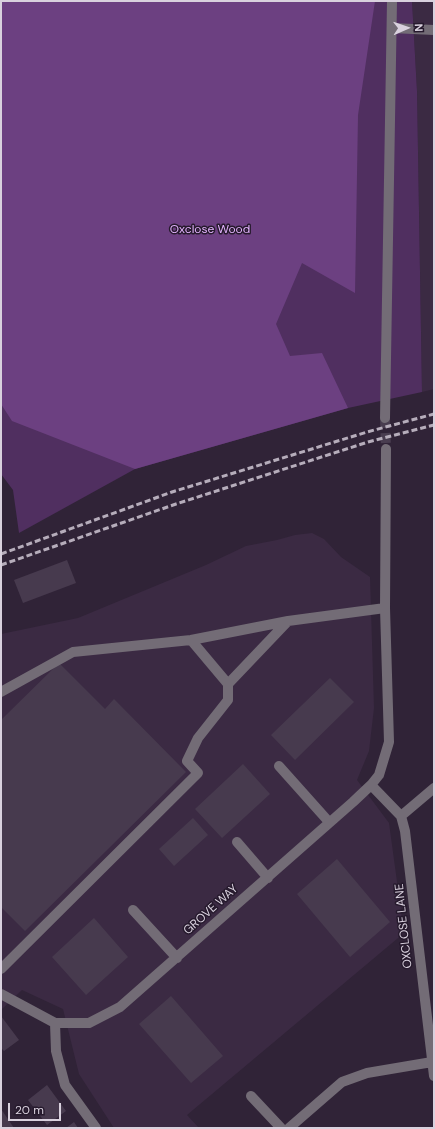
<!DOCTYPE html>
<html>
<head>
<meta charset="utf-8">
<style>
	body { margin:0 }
	#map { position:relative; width:435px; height:1129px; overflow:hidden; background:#302337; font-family:"DM Sans",sans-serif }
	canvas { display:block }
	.frame { position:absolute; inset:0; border:2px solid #d9d1de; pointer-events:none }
	.north { position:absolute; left:387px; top:8px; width:40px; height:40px; -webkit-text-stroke:3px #261a2d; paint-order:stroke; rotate:88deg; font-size:11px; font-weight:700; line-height:16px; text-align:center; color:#d9d1de }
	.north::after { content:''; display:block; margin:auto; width:14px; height:18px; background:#d9d1de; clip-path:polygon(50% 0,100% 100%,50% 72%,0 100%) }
	.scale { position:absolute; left:8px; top:1103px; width:53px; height:18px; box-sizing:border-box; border:2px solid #d9d1de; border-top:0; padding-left:5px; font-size:12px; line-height:14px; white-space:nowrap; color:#d9d1de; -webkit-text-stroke:3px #261a2d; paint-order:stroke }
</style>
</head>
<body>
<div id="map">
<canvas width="435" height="1129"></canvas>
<div class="frame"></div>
<div class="north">N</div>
<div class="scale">20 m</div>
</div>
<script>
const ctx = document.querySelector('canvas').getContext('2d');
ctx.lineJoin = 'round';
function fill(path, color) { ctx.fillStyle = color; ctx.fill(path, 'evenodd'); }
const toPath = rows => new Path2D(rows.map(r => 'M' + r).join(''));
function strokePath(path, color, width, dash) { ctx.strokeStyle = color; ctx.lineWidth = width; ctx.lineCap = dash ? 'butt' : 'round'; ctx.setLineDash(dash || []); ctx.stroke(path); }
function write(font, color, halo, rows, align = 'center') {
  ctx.font = font + ' "DM Sans",sans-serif'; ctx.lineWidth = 3; ctx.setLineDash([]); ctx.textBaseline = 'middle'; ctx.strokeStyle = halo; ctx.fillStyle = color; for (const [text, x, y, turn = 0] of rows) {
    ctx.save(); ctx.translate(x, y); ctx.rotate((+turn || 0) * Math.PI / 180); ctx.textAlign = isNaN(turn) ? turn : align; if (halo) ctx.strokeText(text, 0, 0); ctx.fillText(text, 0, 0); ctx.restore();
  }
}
const built = toPath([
	[412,1,434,1,434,389,422,392,417,91],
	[312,533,324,539,341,557,370,577,374,708,369,751,357,780,389,823,404,933,187,1115,199,1128,114,1128,79,1074,63,1009,22,990,1,1010,1,634,78,618,206,565,246,546,277,540,295,535]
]);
const green = toPath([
	[1,1,412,1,417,91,422,392,348,408,135,469,19,533,13,490,1,474]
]);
const forest = toPath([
	[1,1,375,1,358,115,355,293,302,263,276,324,290,356,322,353,348,408,135,469,12,421,1,404]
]);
const building = toPath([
	[67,560,76,583,23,603,14,580],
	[59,663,105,709,114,699,186,772,25,931,1,907,1,720],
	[330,678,354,702,295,760,271,735],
	[243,764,270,794,222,838,195,809],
	[193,818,208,835,174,866,159,849],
	[337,859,390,922,350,957,297,894],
	[94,918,128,957,86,995,52,957],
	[171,996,223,1056,191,1083,139,1024],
	[1,1016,19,1040,4,1051,1,1048],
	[47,1085,66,1111,47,1125,28,1100],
	[1,1109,14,1128,1,1128],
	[74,1122,78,1128,66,1128]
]);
const minorTunnel = toPath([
	[385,418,386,449]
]);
const minor = toPath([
	[392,28,434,30],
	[385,418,392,1],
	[191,640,228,684],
	[1,692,73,652,191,640,288,621,385,608],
	[279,766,329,822],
	[371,785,401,816,405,831,434,1076],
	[401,816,434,788],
	[237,842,268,878],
	[133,910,177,958],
	[1,969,198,773,187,761,198,738,228,700,228,684,288,621],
	[1,994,55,1023,89,1023,120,1007,353,802,371,785,379,775,389,742,385,608,386,449],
	[55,1023,56,1051,65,1085,96,1128],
	[251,1096,281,1128],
	[289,1128,342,1082,367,1073,432,1062]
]);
const rail = toPath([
	[1,554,172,492,367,432,434,414],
	[1,565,176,504,368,442,434,425]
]);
const parkNames = [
	["Oxclose Wood",210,230]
];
const streetNames = [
	["GROVE WAY",211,910,-42],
	["OXCLOSE LANE",404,926,-96]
];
fill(built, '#3b2a43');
fill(green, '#502f60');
fill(forest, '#6c4081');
fill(building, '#473a4e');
strokePath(minorTunnel, '#493d50', 10, [10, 5]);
strokePath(minor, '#736c76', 10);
strokePath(rail, '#b6adbb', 3, [6, 3]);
write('12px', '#e4b3fe', '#261a2d', parkNames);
write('12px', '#d9d1de', '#261a2d', streetNames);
</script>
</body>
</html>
